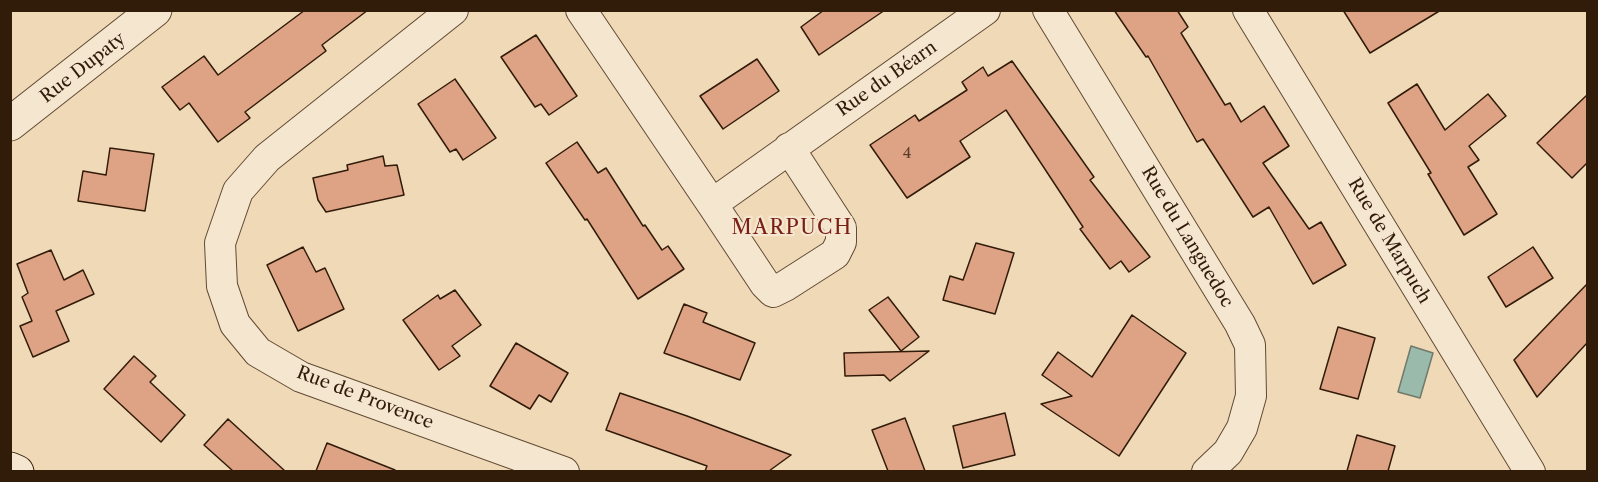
<!DOCTYPE html>
<html>
<head>
<meta charset="utf-8">
<style>
	body { margin:0 }
	#map { position:relative; width:1598px; height:482px; overflow:hidden; background:#f0d9b6; font-family:"Libre Caslon Text",serif }
	canvas { display:block }
	.frame { position:absolute; inset:0; border:12px solid #311b09; pointer-events:none }
</style>
</head>
<body>
<div id="map">
<canvas width="1598" height="482"></canvas>
<div class="frame"></div>
</div>
<script>
const ctx = document.querySelector('canvas').getContext('2d');
ctx.lineJoin = 'round';
function fill(path, color) { ctx.fillStyle = color; ctx.fill(path, 'evenodd'); }
const toPath = rows => new Path2D(rows.map(r => 'M' + r).join(''));
function strokePath(path, color, width, dash) { ctx.strokeStyle = color; ctx.lineWidth = width; ctx.lineCap = dash ? 'butt' : 'round'; ctx.setLineDash(dash || []); ctx.stroke(path); }
function write(font, color, halo, rows, align = 'center') {
  ctx.font = font + ' "Libre Caslon Text",serif'; ctx.lineWidth = 4.5; ctx.setLineDash([]); ctx.textBaseline = 'middle'; ctx.strokeStyle = halo; ctx.fillStyle = color; for (const [text, x, y, turn = 0] of rows) {
    ctx.save(); ctx.translate(x, y); ctx.rotate((+turn || 0) * Math.PI / 180); ctx.textAlign = isNaN(turn) ? turn : align; if (halo) ctx.strokeText(text, 0, 0); ctx.fillText(text, 0, 0); ctx.restore();
  }
}
const water = toPath([
	[1411,346,1433,353,1420,398,1398,392,1411,346]
]);
const building = toPath([
	[305,10,368,10,322,45,326,51,245,112,250,118,218,142,189,103,180,110,162,87,204,56,218,75,305,10],
	[824,10,885,10,819,55,801,27,824,10],
	[1114,10,1177,10,1188,27,1181,33,1225,105,1230,103,1241,122,1264,106,1289,146,1263,163,1309,229,1321,222,1346,265,1313,284,1269,207,1253,217,1203,139,1197,142,1148,56,1146,57,1114,10],
	[1343,10,1441,10,1370,53,1343,10],
	[536,35,577,96,549,115,541,104,535,107,501,57,536,35],
	[757,59,779,91,723,129,700,96,757,59],
	[1012,61,1094,177,1090,180,1150,257,1129,272,1121,261,1110,269,1080,229,1083,227,1006,110,960,141,970,157,907,198,870,145,915,115,919,121,967,90,962,82,983,67,988,76,1012,61],
	[455,79,496,138,463,160,456,149,450,152,418,104,455,79],
	[1417,84,1445,130,1488,94,1506,116,1469,146,1479,160,1468,167,1497,214,1464,235,1428,174,1431,173,1388,103,1417,84],
	[1587,95,1587,163,1572,178,1537,143,1587,95],
	[577,142,598,173,606,168,643,226,645,225,662,250,668,246,684,269,638,299,587,219,585,220,546,163,577,142],
	[110,148,154,154,145,211,78,201,83,171,106,175,110,148],
	[383,156,385,166,397,165,404,195,326,212,318,200,313,178,348,170,347,165,383,156],
	[976,243,1014,253,995,314,943,300,950,276,963,280,976,243],
	[303,247,316,272,325,268,344,309,298,331,267,265,303,247],
	[1533,247,1553,278,1506,307,1488,277,1533,247],
	[51,250,64,280,83,270,94,294,56,311,69,341,33,357,20,326,32,321,22,297,28,293,17,264,51,250],
	[1587,284,1587,343,1537,397,1514,360,1587,284],
	[455,290,481,325,452,346,460,356,439,370,403,320,438,295,440,299,455,290],
	[888,297,919,337,901,351,869,310,888,297],
	[684,304,707,313,703,322,755,343,740,380,664,353,684,304],
	[1132,315,1186,353,1119,456,1041,404,1072,396,1042,375,1058,352,1092,377,1132,315],
	[1338,327,1375,338,1358,399,1320,389,1338,327],
	[516,343,568,373,551,402,539,395,530,409,490,386,516,343],
	[929,351,890,381,884,375,845,376,844,353,929,351],
	[134,356,156,376,150,382,185,415,161,442,104,389,134,356],
	[620,393,687,416,791,455,769,471,705,471,707,466,606,430,620,393],
	[1005,413,1015,455,963,468,953,426,1005,413],
	[905,418,925,471,888,471,872,430,905,418],
	[228,419,285,471,233,471,204,445,228,419],
	[1357,435,1395,446,1388,471,1347,471,1357,435],
	[327,443,395,470,395,471,316,471,327,443]
]);
const minor = toPath([
	[453,10,267,158,238,191,220,243,222,286,235,324,258,352,301,377,564,472],
	[581,10,712,204,985,10],
	[1048,10,1240,324,1250,345,1251,396,1242,428,1228,452,1207,472],
	[1248,10,1530,472],
	[712,204,765,284,773,292,785,286,835,254,841,242,841,228,789,148]
]);
const tertiary = toPath([
	[10,124,155,10]
]);
const secondary = toPath([
	[10,469,17,472]
]);
const numberNames = [
	["4",907,154]
];
const streetNames = [
	["Rue Dupaty",83,68,-38],
	["Rue du Béarn",887,79,-35],
	["Rue du Languedoc",1187,237,59],
	["Rue de Marpuch",1389,241,59],
	["Rue de Provence",365,398,21]
];
const neighbourhoodNames = [
	["MARPUCH",792,228]
];
fill(water, '#9abaac');
strokePath(water, '#707a6b', 1.5);
fill(building, '#dea285');
strokePath(building, '#311b09', 1.5);
strokePath(minor, '#614a34', 32);
strokePath(tertiary, '#614a34', 35);
strokePath(secondary, '#311b09', 35);
strokePath(minor, '#f5e6d0', 30);
strokePath(tertiary, '#f5e6d0', 33);
strokePath(secondary, '#f5e6d0', 33);
write('15px', '#5c3d28', null, numberNames);
write('18px', '#311b09', '#f5e6d0', streetNames);
ctx.letterSpacing = '1.5px';
write('20px', '#7a1f14', '#f5e6d0', neighbourhoodNames);
ctx.letterSpacing = '0px';
</script>
</body>
</html>
